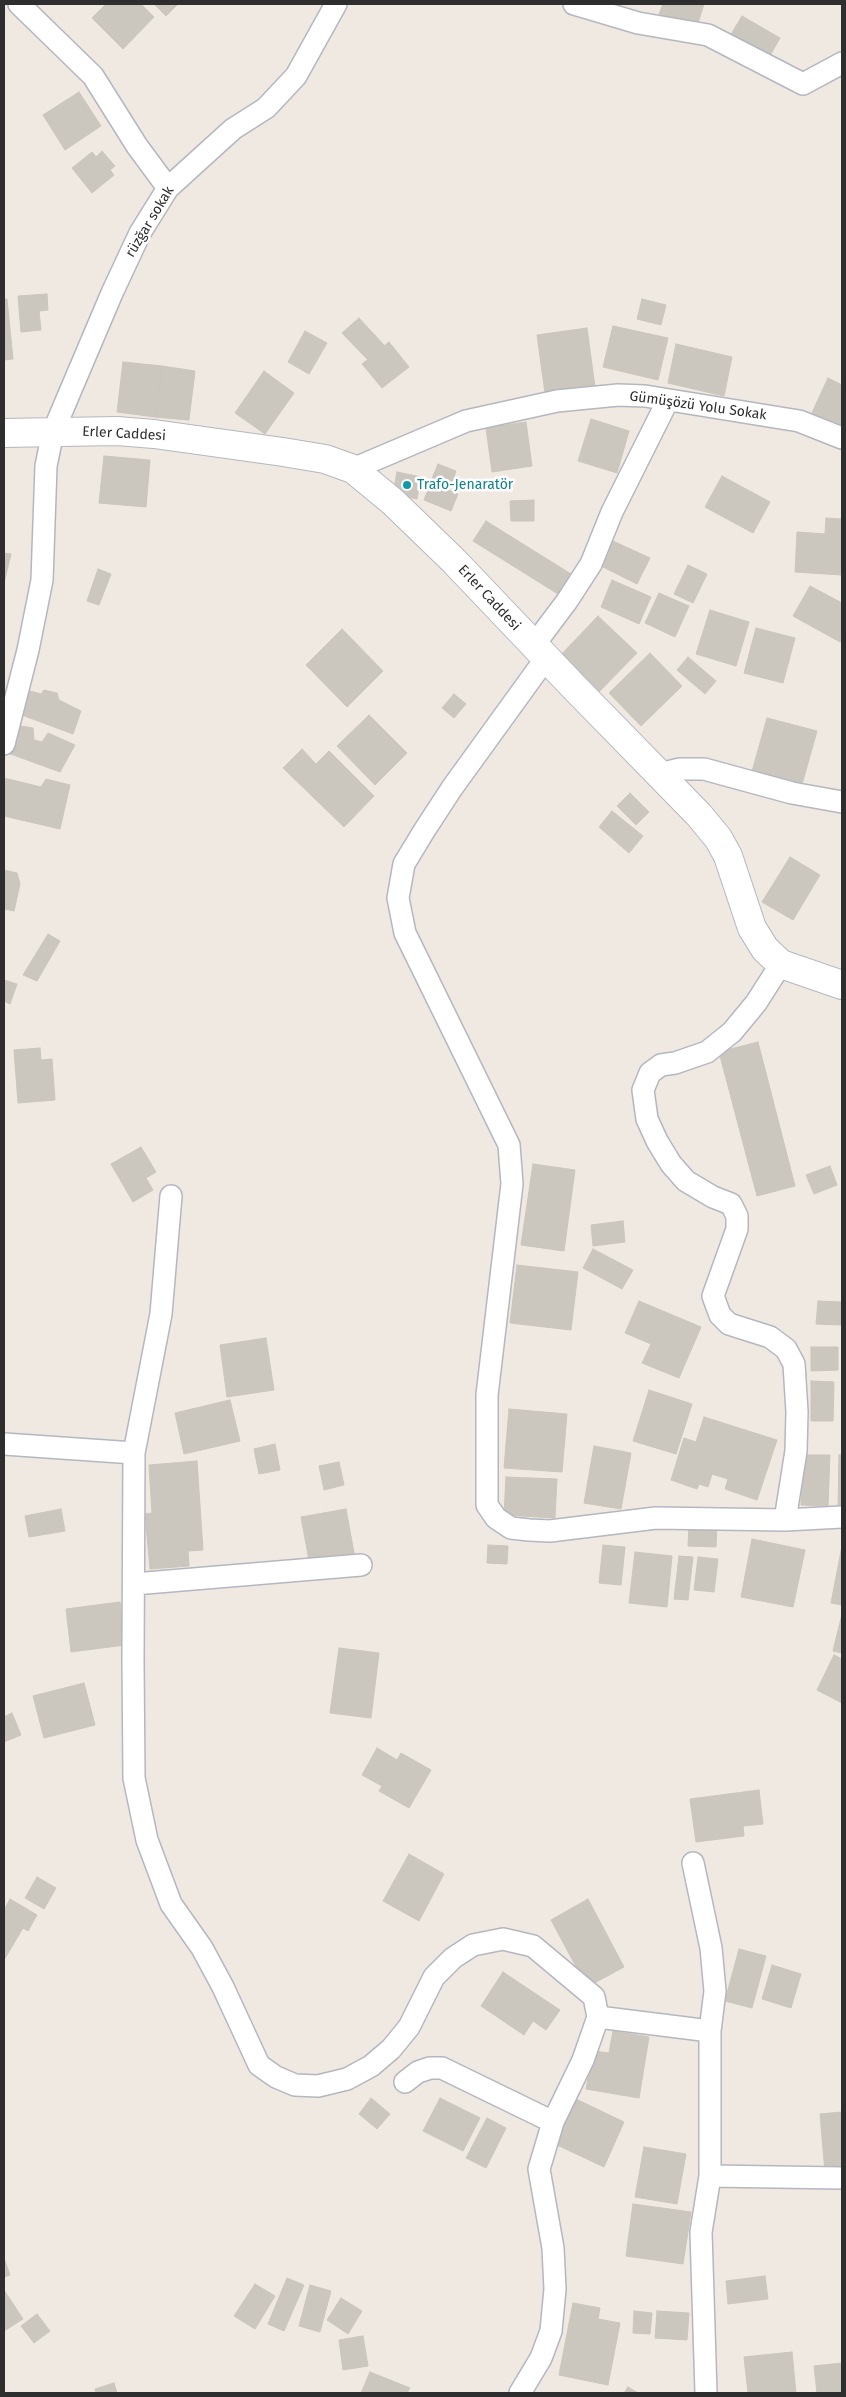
<!DOCTYPE html>
<html>
<head>
<meta charset="utf-8">
<style>
	body { margin:0 }
	#map { position:relative; width:846px; height:2397px; overflow:hidden; background:#efe9e1; font-family:"Fira Sans",sans-serif }
	canvas { display:block }
	.frame { position:absolute; inset:0; border:5px solid #2e2e2e; pointer-events:none }
</style>
</head>
<body>
<div id="map">
<canvas width="846" height="2397"></canvas>
<div class="frame"></div>
</div>
<script>
const ctx = document.querySelector('canvas').getContext('2d');
ctx.lineJoin = 'round';
function fill(path, color) { ctx.fillStyle = color; ctx.fill(path, 'evenodd'); }
const toPath = rows => new Path2D(rows.map(r => 'M' + r).join(''));
function strokePath(path, color, width, dash) { ctx.strokeStyle = color; ctx.lineWidth = width; ctx.lineCap = dash ? 'butt' : 'round'; ctx.setLineDash(dash || []); ctx.stroke(path); }
function write(font, color, halo, rows, align = 'center') {
  ctx.font = font + ' "Fira Sans",sans-serif'; ctx.lineWidth = 5; ctx.setLineDash([]); ctx.textBaseline = 'middle'; ctx.strokeStyle = halo; ctx.fillStyle = color; for (const [text, x, y, turn = 0] of rows) {
    ctx.save(); ctx.translate(x, y); ctx.rotate((+turn || 0) * Math.PI / 180); ctx.textAlign = isNaN(turn) ? turn : align; if (halo) ctx.strokeText(text, 0, 0); ctx.fillText(text, 0, 0); ctx.restore();
  }
}
const building = toPath([
	[106,4,141,4,154,17,123,49,92,18,106,4],
	[154,4,178,4,166,16,154,4],
	[663,4,704,4,697,26,659,14,663,4],
	[742,16,780,38,768,59,730,36,742,16],
	[79,92,101,126,65,150,43,115,79,92],
	[102,151,115,166,110,170,114,175,92,193,72,168,92,152,96,157,102,151],
	[47,294,48,310,39,311,41,330,21,332,18,296,47,294],
	[4,299,7,299,13,359,4,360,4,299],
	[642,299,666,305,661,325,637,319,642,299],
	[359,318,384,345,368,360,342,333,359,318],
	[613,326,668,338,658,380,603,367,613,326],
	[587,328,595,387,545,393,537,335,587,328],
	[305,331,327,343,309,374,288,362,305,331],
	[389,342,409,367,382,388,362,364,389,342],
	[676,344,732,357,724,396,668,383,676,344],
	[123,362,162,366,155,417,117,412,123,362],
	[162,366,195,371,189,420,155,417,162,366],
	[264,371,294,393,265,434,235,413,264,371],
	[828,378,842,385,842,432,810,417,828,378],
	[591,419,629,431,617,473,578,461,591,419],
	[526,422,532,466,492,472,486,428,526,422],
	[104,456,150,460,146,507,99,503,104,456],
	[438,464,456,471,450,488,431,481,438,464],
	[397,472,421,477,417,499,393,494,397,472],
	[722,476,770,502,753,533,705,507,722,476],
	[431,483,458,494,451,511,424,500,431,483],
	[534,500,534,521,511,521,510,501,534,500],
	[826,518,842,519,842,575,795,572,797,532,825,534,826,518],
	[486,521,571,574,558,594,473,541,486,521],
	[613,541,650,558,637,584,601,566,613,541],
	[4,553,11,554,4,583,4,553],
	[688,565,707,574,693,603,674,594,688,565],
	[98,569,111,574,99,605,87,601,98,569],
	[612,580,651,597,639,624,601,607,612,580],
	[810,586,842,603,842,636,840,642,793,616,810,586],
	[659,593,689,606,675,637,645,623,659,593],
	[710,610,749,622,736,666,696,654,710,610],
	[598,616,637,653,595,696,557,659,598,616],
	[756,628,795,638,783,683,744,673,756,628],
	[342,629,383,671,347,707,306,665,342,629],
	[650,653,682,686,641,726,609,693,650,653],
	[688,657,716,681,705,694,677,670,688,657],
	[26,690,41,694,44,690,57,693,59,700,81,711,73,734,22,715,26,690],
	[454,694,466,704,454,718,442,708,454,694],
	[369,715,407,753,375,785,337,746,369,715],
	[767,718,817,731,801,788,751,775,767,718],
	[15,725,33,728,34,740,42,742,48,733,75,745,60,772,8,753,15,725],
	[302,749,316,764,329,751,374,796,344,827,283,768,302,749],
	[4,778,41,787,46,779,70,785,60,829,4,816,4,778],
	[630,793,649,812,636,825,617,806,630,793],
	[612,811,643,836,629,853,599,827,612,811],
	[790,857,820,875,793,920,762,902,790,857],
	[4,870,17,873,20,884,14,911,4,909,4,870],
	[48,934,60,941,37,981,23,975,48,934],
	[4,980,17,984,10,1004,4,1001,4,980],
	[758,1042,795,1186,757,1196,719,1052,758,1042],
	[40,1048,41,1060,52,1059,55,1100,18,1103,14,1050,40,1048],
	[141,1147,156,1172,146,1178,153,1190,133,1202,111,1164,141,1147],
	[533,1164,575,1170,564,1251,521,1245,533,1164],
	[830,1166,837,1185,814,1194,806,1175,830,1166],
	[623,1221,625,1242,593,1246,591,1225,623,1221],
	[593,1249,633,1270,622,1289,583,1268,593,1249],
	[517,1265,578,1272,571,1330,510,1323,517,1265],
	[639,1301,701,1327,679,1378,642,1363,651,1344,625,1333,639,1301],
	[818,1301,841,1302,841,1325,816,1324,818,1301],
	[266,1338,274,1390,227,1397,220,1345,266,1338],
	[811,1347,838,1347,838,1370,811,1371,811,1347],
	[811,1381,834,1382,833,1421,811,1421,811,1381],
	[649,1390,692,1404,676,1454,633,1441,649,1390],
	[230,1400,240,1441,184,1454,175,1413,230,1400],
	[509,1409,567,1414,562,1472,504,1468,509,1409],
	[704,1417,777,1440,757,1500,725,1489,728,1479,712,1474,708,1487,699,1484,697,1489,671,1480,684,1438,696,1442,704,1417],
	[275,1444,280,1470,259,1474,254,1449,275,1444],
	[594,1446,631,1453,621,1509,584,1503,594,1446],
	[802,1455,830,1455,828,1506,801,1505,802,1455],
	[839,1455,842,1455,842,1508,838,1508,839,1455],
	[197,1461,203,1550,188,1551,189,1566,150,1569,145,1514,152,1513,149,1465,197,1461],
	[339,1462,344,1485,324,1490,319,1466,339,1462],
	[506,1477,557,1479,555,1518,504,1515,506,1477],
	[61,1509,65,1531,29,1537,25,1516,61,1509],
	[346,1509,355,1558,310,1566,301,1517,346,1509],
	[689,1525,717,1527,716,1547,688,1546,689,1525],
	[752,1539,805,1550,793,1607,741,1597,752,1539],
	[488,1545,508,1546,507,1564,487,1563,488,1545],
	[603,1545,625,1547,621,1585,599,1583,603,1545],
	[842,1546,842,1605,831,1603,842,1546],
	[635,1552,672,1556,667,1607,629,1603,635,1552],
	[679,1556,693,1557,688,1600,674,1599,679,1556],
	[698,1557,718,1559,714,1592,694,1590,698,1557],
	[120,1602,125,1645,71,1652,66,1609,120,1602],
	[842,1614,842,1653,833,1651,842,1614],
	[339,1648,379,1653,371,1718,330,1713,339,1648],
	[834,1655,842,1659,842,1703,817,1690,834,1655],
	[84,1683,95,1725,44,1738,33,1696,84,1683],
	[12,1713,21,1735,4,1742,4,1717,12,1713],
	[377,1748,397,1760,401,1753,431,1770,409,1808,379,1791,382,1786,362,1775,377,1748],
	[759,1790,763,1824,743,1826,744,1836,696,1842,690,1799,759,1790],
	[409,1854,444,1874,419,1921,383,1901,409,1854],
	[37,1877,56,1888,44,1909,25,1898,37,1877],
	[10,1899,37,1915,28,1931,23,1928,4,1960,4,1910,10,1899],
	[588,1899,624,1967,587,1987,551,1920,588,1899],
	[739,1949,766,1956,752,2008,725,2001,739,1949],
	[772,1965,801,1974,791,2008,762,1999,772,1965],
	[503,1972,560,2010,546,2030,533,2021,524,2035,481,2006,503,1972],
	[613,2031,649,2037,639,2098,586,2089,593,2051,609,2053,613,2031],
	[371,2098,390,2114,377,2129,359,2114,371,2098],
	[440,2098,480,2118,463,2151,423,2131,440,2098],
	[576,2099,624,2122,604,2167,555,2144,576,2099],
	[842,2112,842,2170,825,2172,820,2114,842,2112],
	[487,2118,506,2128,486,2168,466,2158,487,2118],
	[644,2147,686,2154,677,2204,635,2197,644,2147],
	[633,2204,691,2212,683,2264,626,2256,633,2204],
	[4,2258,10,2275,4,2277,4,2258],
	[765,2276,768,2299,728,2304,726,2281,765,2276],
	[287,2278,304,2285,284,2331,268,2324,287,2278],
	[255,2284,275,2296,255,2329,234,2316,255,2284],
	[310,2285,331,2291,320,2332,299,2326,310,2285],
	[4,2290,23,2319,4,2331,4,2290],
	[341,2298,362,2311,348,2334,327,2320,341,2298],
	[573,2303,600,2308,598,2319,620,2323,608,2385,559,2375,573,2303],
	[634,2311,652,2313,650,2334,633,2333,634,2311],
	[657,2311,689,2313,687,2340,655,2338,657,2311],
	[37,2314,50,2331,34,2343,21,2326,37,2314],
	[363,2336,368,2366,343,2370,339,2340,363,2336],
	[792,2352,796,2393,748,2393,744,2357,792,2352],
	[842,2363,842,2393,817,2393,814,2366,842,2363],
	[370,2372,410,2388,407,2393,361,2393,370,2372],
	[114,2383,117,2393,96,2393,95,2389,114,2383],
	[628,2387,638,2393,624,2393,628,2387]
]);
const minor = toPath([
	[19,4,93,76,137,146,168,188],
	[574,4,638,23,708,35,803,84,842,63],
	[353,469,466,421,557,401,618,395,645,396,799,421,842,438],
	[534,645,567,601,591,564,612,512,668,400],
	[546,658,452,788,424,831,404,864,398,898,405,933,509,1145,512,1184,487,1395,487,1505,496,1518,511,1528,529,1530,550,1531,656,1518,785,1520,842,1517],
	[4,744,28,650,42,580,46,466,53,432,112,293,140,233,168,188,233,129,266,108,296,76,336,4],
	[659,774,680,769,704,769,792,793,842,802],
	[781,964,756,1003,732,1032,707,1052,675,1063,661,1065,650,1073,643,1090,647,1119,657,1141,671,1164,686,1181,713,1197,731,1204,737,1216,737,1229,713,1296,720,1315,729,1324,770,1337,786,1349,794,1364,797,1412,796,1451,785,1520],
	[171,1196,161,1314,134,1453,133,1660,134,1778,147,1840,171,1904,202,1948,223,1987,259,2065,276,2077,295,2085,318,2086,347,2079,371,2066,391,2049,409,2027,434,1977,453,1958,473,1945,503,1939,533,1946,594,1997,598,2017,583,2060,553,2122,539,2169,553,2248,555,2289,551,2331,541,2358,520,2393],
	[4,1444,134,1453],
	[134,1584,361,1565],
	[693,1863,711,1948,715,1991,710,2031,710,2176,701,2232,706,2393],
	[598,2017,710,2031],
	[405,2082,418,2072,430,2068,442,2068,553,2122],
	[710,2176,842,2178]
]);
const tertiary = toPath([
	[4,433,117,431,154,434,283,452,325,459,353,469,393,502,454,561,573,686,699,815,718,838,728,856,752,928,765,949,781,964,842,985]
]);
const markers = [
	[407,485,5,"#0f9aa8"]
];
const streetNames = [
	["rüzğar sokak",150,222,-59],
	["Gümüşözü Yolu Sokak",698,406,8],
	["Erler Caddesi",124,434,3],
	["Erler Caddesi",489,598,47]
];
const cultureNames = [
	["Trafo-Jenaratör",417,485]
];
fill(building, '#cbc7bf');
strokePath(building, '#cbc5ba', 1);
strokePath(minor, '#b4b7c1', 24);
strokePath(tertiary, '#b4b7c1', 30);
strokePath(minor, '#fff', 21);
strokePath(tertiary, '#fff', 28);
for (const [x, y, r, color] of markers) { const dot = new Path2D(); dot.arc(x, y, r, 0, 2 * Math.PI); ctx.fillStyle = color; ctx.fill(dot); strokePath(dot, '#fff', 2); }
write('14px', '#2e2e2e', '#fff', streetNames);
write('14px', '#0d838f', '#fff', cultureNames, 'left');
</script>
</body>
</html>
